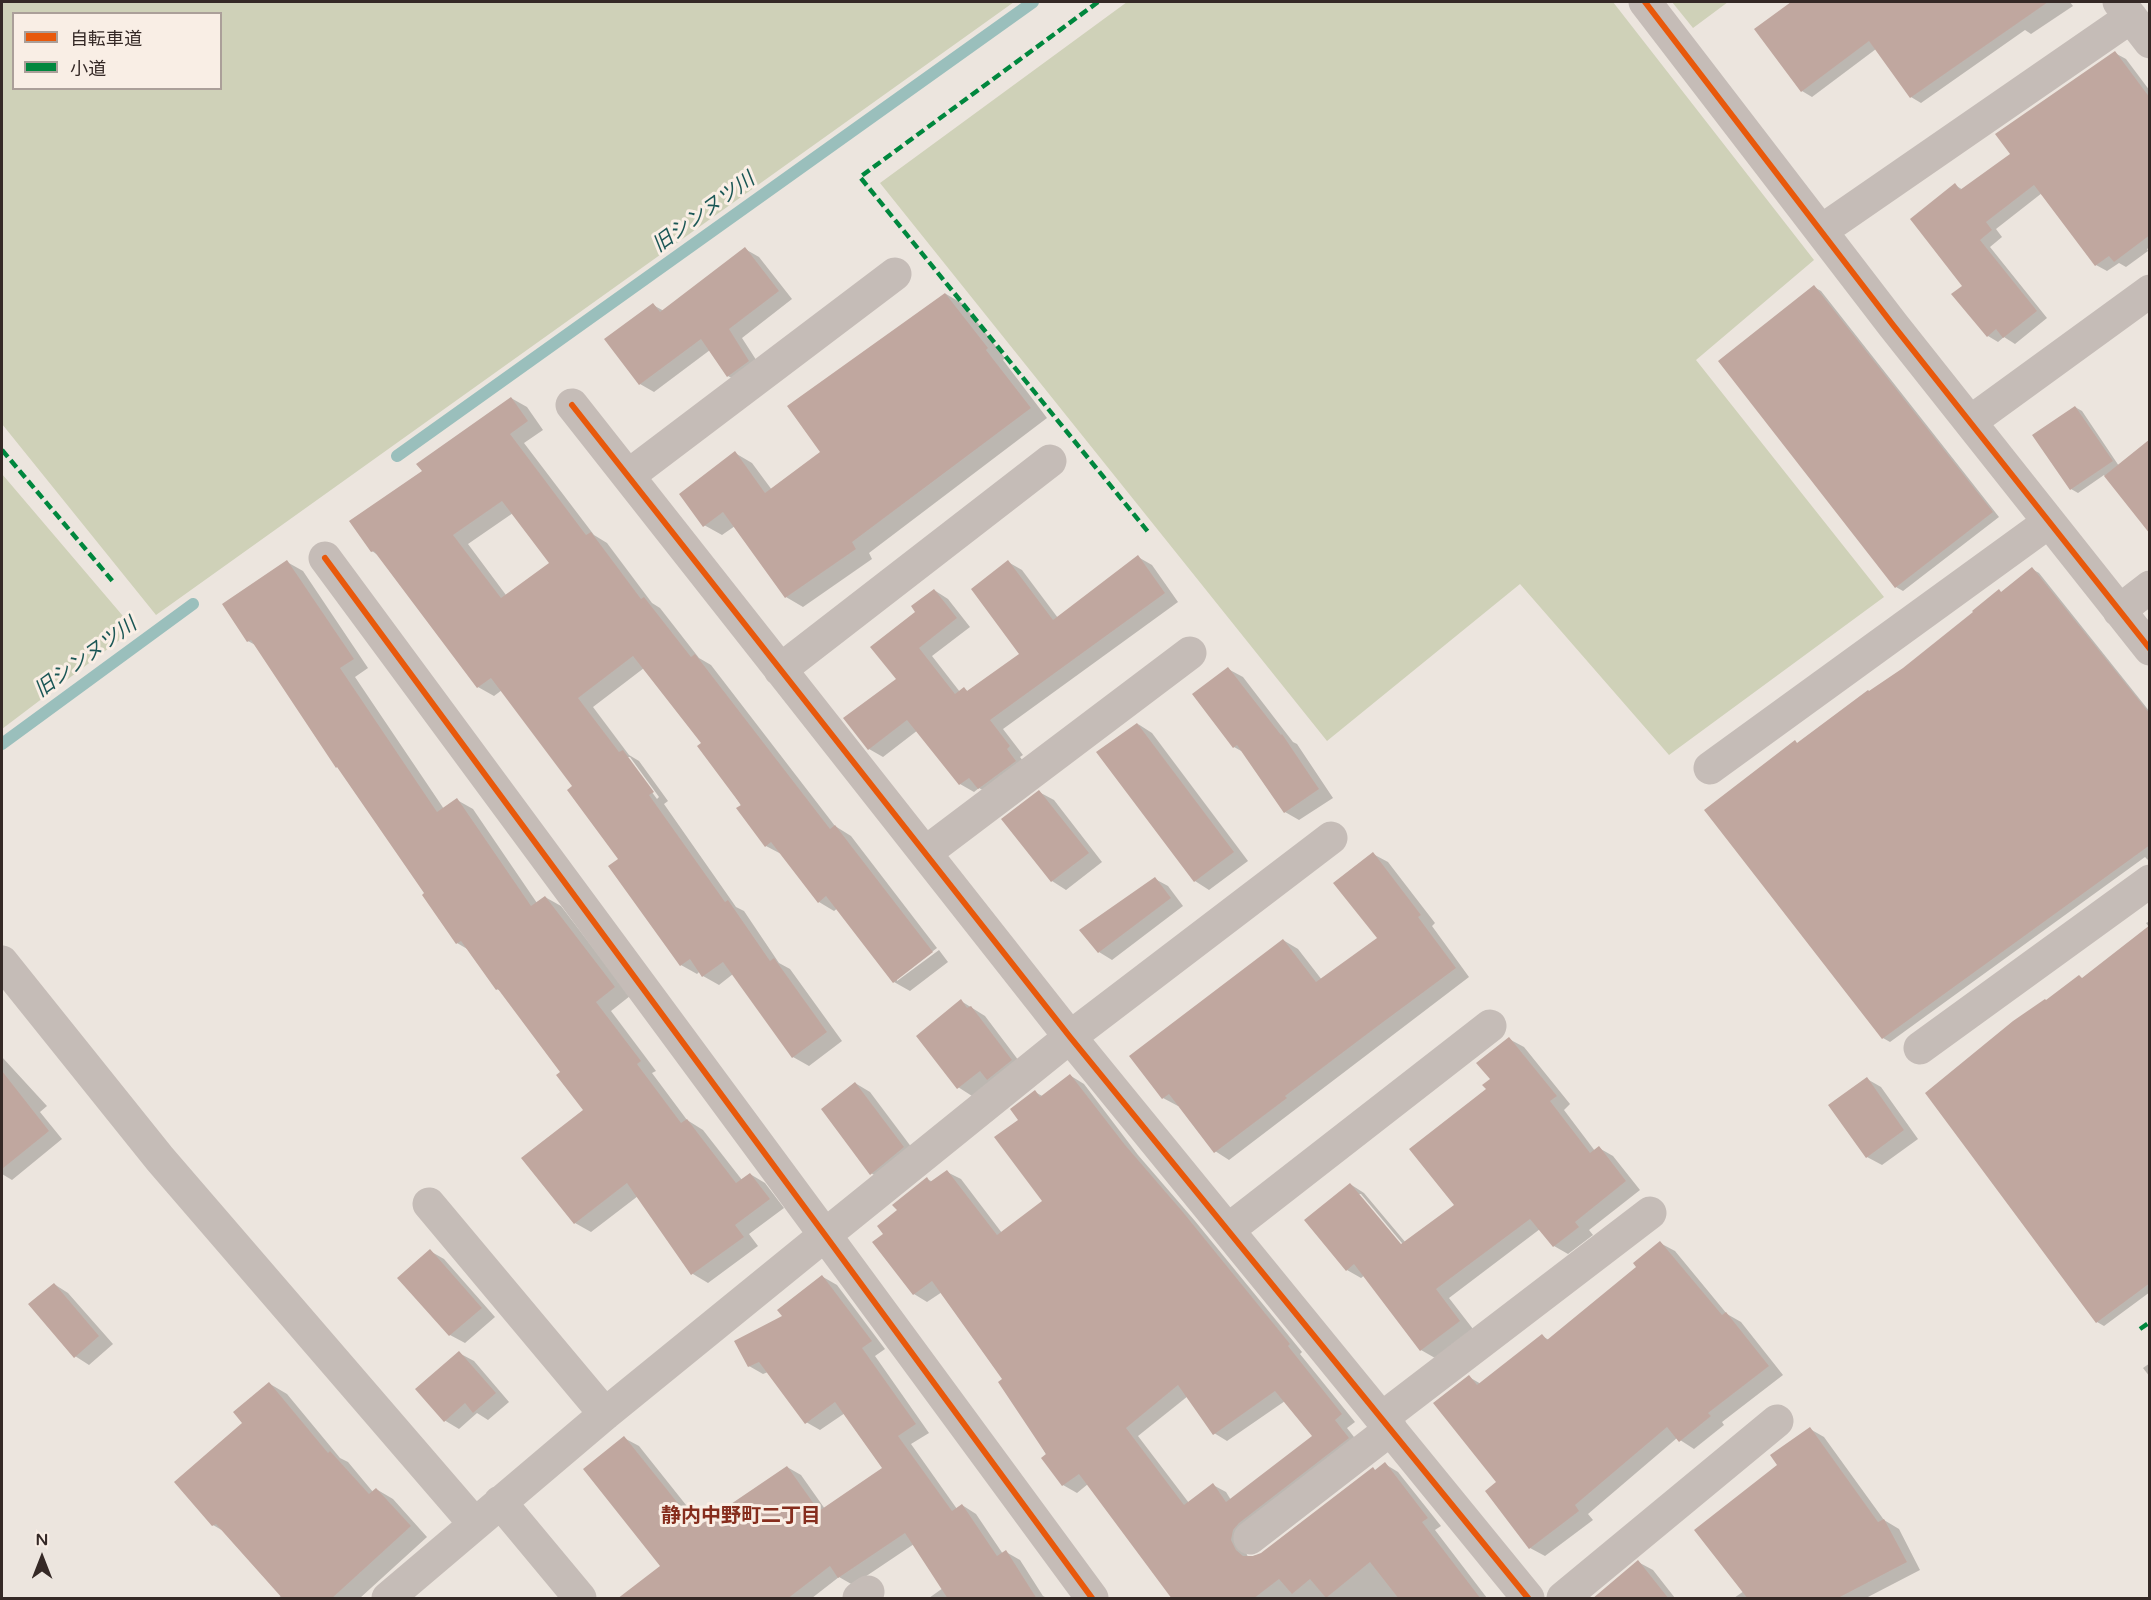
<!DOCTYPE html>
<html>
<head>
<meta charset="utf-8">
<style>
	body { margin:0 }
	#map { position:relative; width:2151px; height:1600px; overflow:hidden; background:#ece5de; font-family:"Varela Round","Noto Sans JP",sans-serif }
	canvas { display:block }
	.frame { position:absolute; inset:0; border:3px solid #352926; pointer-events:none }
	.legend { position:absolute; left:12px; top:12px; width:210px; height:78px; box-sizing:border-box; background:#f9eee5; border:2px solid #ab9f99; margin:0; padding:8px 10px; list-style:none; font-size:18px; color:#352926 }
	.legend li { display:flex; align-items:center; gap:12px; height:30px }
	.legend b { width:30px; border:2px solid #ab9f99 }
	.north { position:absolute; left:12px; top:1528px; width:60px; height:60px; -webkit-text-stroke:4px #f9eee5; paint-order:stroke; rotate:0deg; font-size:16px; font-weight:700; line-height:24px; text-align:center; color:#352926 }
	.north::after { content:''; display:block; margin:auto; width:21px; height:27px; background:#352926; clip-path:polygon(50% 0,100% 100%,50% 72%,0 100%) }
</style>
</head>
<body>
<div id="map">
<canvas width="2151" height="1600"></canvas>
<div class="frame"></div>
<ul class="legend">
<li><b style="height:8px;background:#e8590c"></b>自転車道</li>
<li><b style="height:8px;background:#00873e"></b>小道</li>
</ul>
<div class="north">N</div>
</div>
<script>
const ctx = document.querySelector('canvas').getContext('2d');
ctx.lineJoin = 'round';
function fill(path, color) { ctx.fillStyle = color; ctx.fill(path, 'evenodd'); }
const toPath = rows => new Path2D(rows.map(r => 'M' + r).join(''));
function strokePath(path, color, width, dash) { ctx.strokeStyle = color; ctx.lineWidth = width; ctx.lineCap = dash ? 'butt' : 'round'; ctx.setLineDash(dash || []); ctx.stroke(path); }
function write(font, color, halo, rows, align = 'center') {
  ctx.font = font + ' "Varela Round","Noto Sans JP",sans-serif'; ctx.lineWidth = 6; ctx.setLineDash([]); ctx.textBaseline = 'middle'; ctx.strokeStyle = halo; ctx.fillStyle = color; for (const [text, x, y, turn = 0] of rows) {
    ctx.save(); ctx.translate(x, y); ctx.rotate((+turn || 0) * Math.PI / 180); ctx.textAlign = isNaN(turn) ? turn : align; if (halo) ctx.strokeText(text, 0, 0); ctx.fillText(text, 0, 0); ctx.restore();
  }
}
const green = toPath([
	[2,2,1014,2,156,615,2,424],
	[14,14,220,14,220,88,14,88],
	[1127,2,1613,2,1814,260,1696,360,1884,597,1669,755,1520,584,1327,741,880,183],
	[1672,2,1728,2,1693,28],
	[2,474,134,629,2,729]
]);
const shadow = toPath([
	[1793,2,1959,2,1963,7,1971,2,2070,2,2073,6,2031,34,2025,30,1921,103,1911,97,1876,49,1812,97,1802,91,1756,29],
	[2115,53,2126,59,2150,91,2150,247,2147,249,2148,251,2126,267,2119,263,2107,271,2096,265,2042,193,1996,229,2002,237,1990,247,2047,318,2015,344,2004,337,1998,342,1988,336,1964,286,1955,185,1963,190,2012,154],
	[745,249,759,257,792,299,742,338,762,369,742,384,728,376,710,350,654,392,640,384,653,305,664,311],
	[1814,287,1821,291,1999,517,1903,591,1896,587],
	[946,294,963,304,1005,358,1003,360,1047,418,869,553,872,559,803,607,786,597,735,526,722,535,704,525,735,453,752,463,772,490,822,452],
	[511,398,527,407,543,430,524,443,594,535,607,543,652,603,660,608,699,658,711,665,835,826,851,836,937,948,897,978,897,981,939,950,948,962,910,991,894,982,838,908,834,911,819,902,783,855,766,846,703,744,644,668,593,707,629,755,639,761,668,801,664,804,736,907,744,911,779,963,790,969,842,1041,809,1066,793,1057,733,974,719,985,703,976,700,971,697,974,681,965,620,859,574,786,502,690,494,696,478,687,379,556,372,551,424,472],
	[513,513,551,563,506,595,468,544],
	[626,757,630,757,659,797,657,799],
	[2075,407,2082,411,2119,466,2150,531,2104,475,2078,493,2071,489],
	[1138,557,1152,565,1178,602,1003,729,1023,755,1020,757,1029,769,993,796,979,788,974,792,960,784,918,730,883,757,869,749,898,679,917,612,934,590,948,599,970,627,932,656,960,692,964,689,969,692,1022,654,1008,562,1022,570,1058,618],
	[287,562,303,571,368,668,355,677,444,809,457,800,473,809,537,903,545,897,561,906,630,996,611,1011,656,1071,652,1073,687,1120,703,1130,742,1180,750,1174,765,1183,784,1208,749,1234,758,1246,708,1283,693,1274,638,1196,591,1232,575,1223,585,1110,563,1072,502,992,497,989,469,950,457,943,426,893,257,646,248,641],
	[2032,569,2039,573,2150,712,2150,862,2145,857,1890,1042,1883,1038,1798,744,1904,669],
	[1228,669,1243,677,1293,742,1297,744,1333,798,1299,820,1285,812,1243,752,1234,747],
	[1138,724,1152,733,1248,861,1209,890,1195,881],
	[1039,792,1054,800,1102,862,1066,890,1052,881],
	[1373,854,1388,862,1435,923,1432,926,1469,977,1229,1160,1215,1151,1180,1105,1178,1106,1163,1098,1283,940,1298,949,1322,980,1379,939],
	[1155,879,1168,886,1183,906,1112,960,1099,952],
	[2150,921,2150,1292,2104,1326,2097,1322,1927,1093,2047,1001,2084,979,2149,927,2146,923],
	[961,1001,985,1016,1025,1069,972,1096,958,1087],
	[1509,1039,1524,1047,1570,1104,1564,1110,1595,1151,1599,1148,1613,1156,1640,1190,1589,1230,1593,1235,1568,1254,1554,1246,1540,1229,1449,1298,1473,1329,1435,1358,1421,1350,1365,1275,1361,1278,1347,1270,1350,1184,1364,1193,1406,1243,1456,1206,1488,1090],
	[1357,1194,1361,1194,1407,1249,1405,1251],
	[2,1057,47,1106,40,1112,62,1139,12,1180,2,1174],
	[1071,1076,1084,1084,1138,1155,1195,1221,1302,1352,1300,1354,1355,1422,1347,1428,1361,1446,1244,1548,1248,1557,1262,1554,1385,1464,1398,1472,1441,1526,1435,1530,1487,1598,1174,1598,1088,1484,1077,1493,1063,1485,1005,1380,942,1292,927,1302,914,1294,885,1234,899,1211,927,1179,933,1182,947,1172,961,1179,1002,1233,1044,1201,1020,1120,1035,1092,1044,1097],
	[1188,1396,1214,1433,1227,1441,1285,1401,1314,1436,1231,1500,1226,1492,1213,1485,1189,1503,1138,1436],
	[1867,1079,1881,1087,1918,1139,1882,1165,1867,1157],
	[855,1083,870,1092,918,1156,885,1182,871,1173],
	[1660,1243,1675,1251,1727,1314,1741,1322,1783,1375,1722,1422,1724,1425,1694,1449,1677,1438,1588,1514,1593,1520,1545,1556,1530,1548,1499,1483,1469,1377,1481,1384,1542,1336,1549,1340,1638,1267],
	[430,1251,444,1259,495,1317,465,1343,450,1335,400,1278],
	[823,1277,837,1285,885,1349,875,1356,929,1433,911,1444,957,1509,962,1505,976,1514,1003,1554,1006,1552,1020,1560,1043,1596,1047,1598,929,1598,943,1588,914,1544,853,1585,839,1577,812,1598,633,1598,663,1566,624,1438,639,1446,702,1525,787,1467,801,1475,825,1509,884,1468,845,1413,820,1430,806,1422,768,1372,763,1374,749,1366,784,1316],
	[54,1284,68,1293,113,1344,89,1365,75,1356],
	[459,1353,474,1361,509,1402,488,1420,477,1413,459,1429,444,1420],
	[2150,1363,2150,1377,2143,1368],
	[270,1384,287,1394,340,1458,348,1462,373,1492,376,1489,393,1499,427,1537,360,1598,278,1598,282,1595,225,1532,213,1525],
	[1810,1429,1824,1437,1884,1520,1899,1529,1920,1570,1866,1598,1734,1598,1744,1591,1779,1465],
	[1638,1562,1653,1570,1675,1598,1599,1598]
]);
const stream = toPath([
	[397,456,1033,2],
	[2,744,193,604]
]);
const building = toPath([
	[1791,2,2048,2,1910,98,1869,41,1801,92,1754,29],
	[2115,51,2150,98,2150,235,2114,262,2109,256,2095,266,2034,185,1986,222,1992,230,1980,240,2037,311,2003,338,1996,329,1987,337,1951,294,1962,286,1910,219,1955,183,1960,190,2010,154,1995,134],
	[745,247,779,291,729,329,749,361,727,377,701,339,639,385,604,339,653,303,660,312],
	[1814,285,1993,512,1895,588,1718,361],
	[945,293,988,348,986,350,1031,408,852,542,856,549,785,598,723,512,703,527,679,494,735,451,765,493,820,452,787,406],
	[511,397,528,421,510,434,586,535,591,532,641,599,644,597,691,657,695,654,830,829,835,825,933,952,893,983,826,896,818,903,771,842,765,847,736,808,741,805,697,746,701,743,633,656,578,698,619,752,623,750,654,792,649,795,725,902,728,900,770,961,774,958,827,1032,792,1058,723,962,702,977,690,959,680,966,608,866,618,859,567,790,572,786,491,678,477,688,374,551,371,552,349,521,422,471,416,464],
	[502,501,549,563,501,598,453,535],
	[2075,406,2113,461,2070,490,2032,435],
	[2150,439,2150,534,2104,476],
	[1138,555,1165,593,990,720,1010,746,1007,749,1016,761,978,789,969,778,959,785,907,720,868,750,843,718,896,679,870,647,915,612,911,606,934,589,957,618,919,648,955,694,964,687,967,691,1019,654,971,589,1008,560,1053,620],
	[287,560,354,659,340,668,437,812,457,798,531,906,545,896,615,987,596,1002,641,1061,637,1064,681,1123,687,1119,736,1183,750,1173,770,1199,735,1225,744,1237,691,1275,627,1183,574,1224,521,1158,583,1110,556,1075,560,1072,498,989,496,990,461,941,456,944,422,895,424,893,337,767,336,768,251,640,247,642,222,604],
	[2032,567,2150,714,2150,845,1882,1039,1704,810,1795,740,1797,743,1868,690,1869,691,1903,668,1973,612,1972,611,1999,589,2001,592],
	[1228,667,1281,735,1282,734,1319,789,1284,813,1237,745,1233,748,1192,694],
	[1137,723,1234,852,1194,882,1096,752],
	[1039,790,1089,853,1051,882,1001,819],
	[1373,852,1421,915,1418,917,1456,968,1379,1025,1285,1096,1287,1098,1214,1153,1169,1094,1162,1099,1129,1056,1283,939,1316,982,1377,938,1333,883],
	[1155,877,1171,898,1098,953,1079,930],
	[2150,925,2150,1283,2096,1323,1925,1093,2013,1021,2045,999,2046,1000,2079,975,2082,978],
	[961,999,967,1008,971,1006,1012,1060,987,1080,980,1071,957,1089,916,1036],
	[1509,1037,1557,1096,1550,1101,1590,1153,1599,1146,1626,1181,1575,1222,1579,1227,1553,1247,1530,1219,1436,1289,1460,1321,1420,1351,1354,1264,1346,1271,1304,1220,1350,1183,1401,1244,1454,1205,1409,1149,1486,1089,1482,1085,1490,1079,1476,1063],
	[2,1071,49,1131,2,1169],
	[1070,1074,1125,1145,1182,1211,1290,1344,1288,1346,1342,1414,1335,1420,1349,1438,1239,1523,1233,1530,1231,1540,1236,1550,1243,1556,1253,1556,1261,1553,1373,1467,1375,1470,1385,1462,1428,1518,1422,1522,1481,1599,1399,1599,1370,1562,1326,1598,1310,1579,1292,1594,1279,1579,1253,1599,1172,1599,1079,1474,1062,1486,1041,1458,1046,1454,998,1382,1002,1379,932,1281,913,1295,872,1242,883,1234,877,1226,897,1210,892,1205,927,1177,930,1182,947,1170,997,1235,1042,1201,994,1137,1018,1120,1010,1109,1035,1090,1040,1097],
	[1178,1385,1213,1435,1275,1391,1312,1436,1226,1502,1213,1483,1184,1505,1126,1428],
	[1867,1077,1904,1130,1866,1158,1828,1105],
	[855,1082,904,1147,870,1175,821,1109],
	[1660,1241,1722,1315,1726,1312,1769,1366,1708,1413,1711,1416,1679,1442,1667,1427,1575,1505,1579,1511,1529,1549,1485,1491,1496,1482,1433,1403,1469,1375,1477,1385,1542,1334,1547,1340,1636,1267,1633,1263],
	[430,1249,482,1308,449,1336,397,1278],
	[822,1275,872,1341,862,1348,916,1424,898,1436,952,1511,962,1504,997,1556,1006,1550,1037,1599,948,1599,905,1533,838,1578,830,1566,787,1599,617,1599,660,1566,583,1469,624,1436,697,1527,787,1466,819,1511,882,1468,835,1402,805,1424,759,1362,748,1367,734,1341,782,1316,777,1310],
	[54,1283,99,1336,74,1358,28,1304],
	[459,1351,496,1393,473,1413,465,1403,444,1422,415,1389],
	[269,1382,328,1453,330,1451,369,1494,376,1488,411,1526,331,1599,283,1599,216,1524,212,1526,174,1482,242,1423,233,1412],
	[1810,1427,1878,1522,1884,1519,1907,1562,1836,1599,1748,1599,1694,1530,1777,1465,1770,1455],
	[1638,1560,1669,1599,1592,1599]
]);
const minor = toPath([
	[1645,2,1893,325,2150,649],
	[2119,2,2150,42],
	[1821,231,2131,17],
	[572,405,1070,1037,1528,1598],
	[1970,422,2150,291],
	[628,476,895,274],
	[325,558,825,1235,1092,1598],
	[2119,611,2150,587],
	[780,670,1050,461],
	[1710,768,2049,522],
	[925,853,1190,653],
	[2,962,160,1159,474,1523],
	[1920,1048,2150,881],
	[429,1204,605,1414],
	[1228,1230,1490,1026],
	[1382,1418,1650,1213],
	[500,1502,580,1598],
	[1250,1538,1391,1429],
	[388,1598,605,1414,825,1235,1070,1037,1331,838],
	[859,1598,868,1592],
	[1563,1598,1777,1421]
]);
const quiet = toPath([
	[1098,2,860,177,1149,533],
	[2,450,115,584],
	[2140,1329,2150,1322]
]);
const cycleway = toPath([
	[1645,2,1893,325,2150,649],
	[572,405,1070,1037,1528,1598],
	[325,558,825,1235,1092,1598]
]);
const waterNames = [
	["旧シンヌツ川",704,213,-36],
	["旧シンヌツ川",86,658,-36]
];
const neighbourhoodNames = [
	["静内中野町二丁目",741,1517]
];
fill(green, '#cfd1b8');
fill(shadow, '#0003');
strokePath(stream, '#9abfbc', 12);
fill(building, '#c0a79f');
strokePath(minor, '#c5bcb7', 33);
strokePath(quiet, '#00873e', 4.5, [9, 4.5]);
strokePath(cycleway, '#e8590c', 6);
write('italic 20px', '#1b5756', '#f9eee5', waterNames);
write('bold 20px', '#862d1d', '#f9eee5', neighbourhoodNames);
</script>
</body>
</html>
